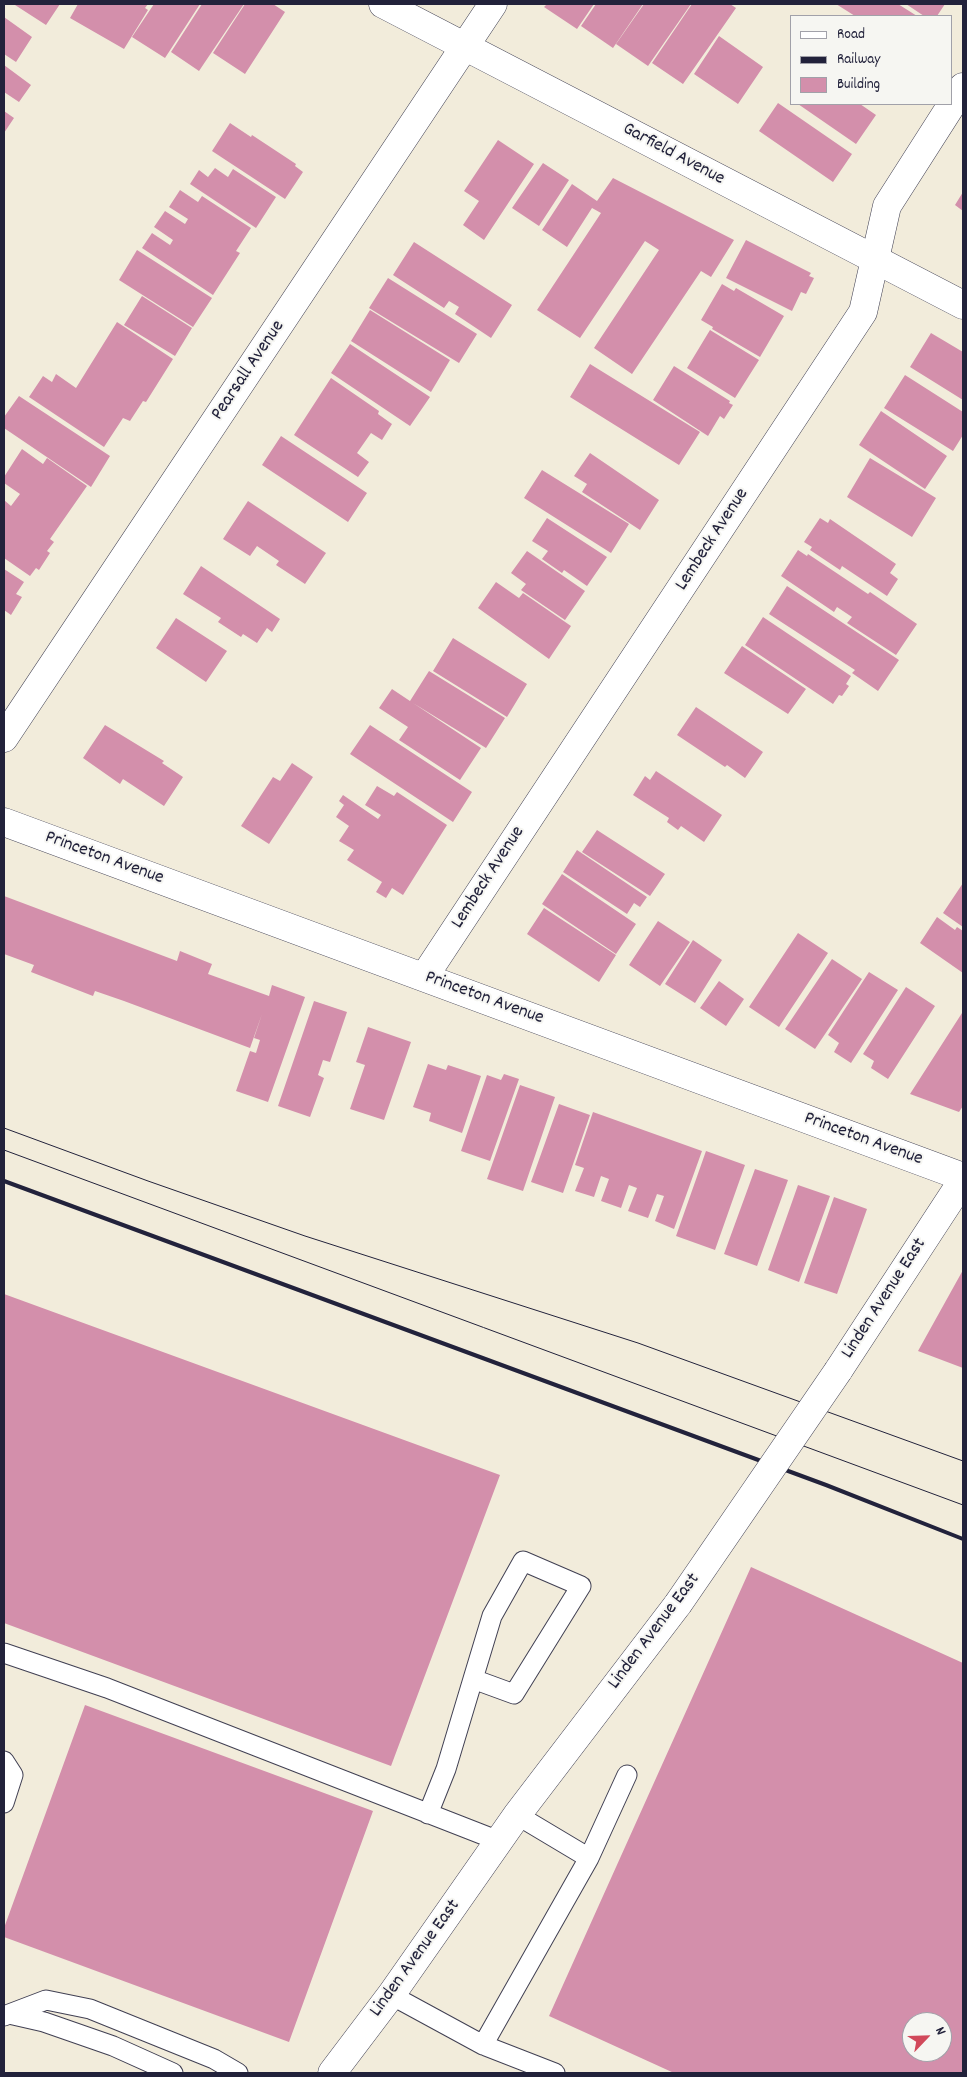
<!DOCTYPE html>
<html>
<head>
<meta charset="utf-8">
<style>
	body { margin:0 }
	#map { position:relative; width:967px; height:2077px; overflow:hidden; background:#f2ecdb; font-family:Dekko,sans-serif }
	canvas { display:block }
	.frame { position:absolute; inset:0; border:5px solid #22223b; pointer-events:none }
	.legend { position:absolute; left:790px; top:15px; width:162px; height:90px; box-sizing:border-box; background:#f6f6f2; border:1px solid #a1a1a9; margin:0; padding:6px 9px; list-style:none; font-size:15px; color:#22223b }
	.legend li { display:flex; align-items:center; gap:10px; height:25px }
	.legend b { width:25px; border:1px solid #a1a1a9 }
	.north { position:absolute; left:902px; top:2012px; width:50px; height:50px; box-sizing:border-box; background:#f6f6f2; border:1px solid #a1a1a9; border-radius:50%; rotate:66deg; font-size:14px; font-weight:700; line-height:20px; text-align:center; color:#22223b }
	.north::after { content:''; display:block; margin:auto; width:18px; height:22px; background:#d1495b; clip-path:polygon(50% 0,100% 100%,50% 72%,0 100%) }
</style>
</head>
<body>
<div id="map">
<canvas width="967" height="2077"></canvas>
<div class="frame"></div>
<ul class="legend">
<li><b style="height:6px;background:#fff"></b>Road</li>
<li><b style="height:6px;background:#22223b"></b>Railway</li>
<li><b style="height:14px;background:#d38fab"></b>Building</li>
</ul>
<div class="north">N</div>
</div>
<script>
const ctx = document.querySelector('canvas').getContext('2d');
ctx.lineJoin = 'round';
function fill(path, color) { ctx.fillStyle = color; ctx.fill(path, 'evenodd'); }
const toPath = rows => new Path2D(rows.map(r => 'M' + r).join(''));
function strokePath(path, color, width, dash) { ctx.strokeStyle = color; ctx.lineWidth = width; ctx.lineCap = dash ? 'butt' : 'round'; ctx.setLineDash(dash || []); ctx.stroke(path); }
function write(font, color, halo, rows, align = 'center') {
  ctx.font = font + ' Dekko,sans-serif'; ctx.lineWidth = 4; ctx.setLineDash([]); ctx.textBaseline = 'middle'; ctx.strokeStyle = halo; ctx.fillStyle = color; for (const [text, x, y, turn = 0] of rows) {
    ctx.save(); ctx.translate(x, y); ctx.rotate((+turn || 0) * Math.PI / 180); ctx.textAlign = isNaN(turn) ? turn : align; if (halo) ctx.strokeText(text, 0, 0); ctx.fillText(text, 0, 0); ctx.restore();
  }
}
const building = toPath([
	[16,4,60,4,46,25,15,5],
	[78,4,148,4,145,8,148,10,124,49,70,18],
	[154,4,200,4,165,58,132,37],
	[202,4,244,4,199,71,171,52],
	[245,4,273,4,285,12,245,74,213,53],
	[547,4,594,4,577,29,544,7],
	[596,4,643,4,613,48,581,26],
	[644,4,691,4,648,66,616,44],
	[692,4,730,4,736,8,683,84,652,63],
	[836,4,898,4,917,16,855,16],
	[906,4,945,4,937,16,924,16],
	[4,17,32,37,16,62,4,54],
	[719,36,763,67,738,104,694,74],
	[4,65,31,85,19,102,4,92],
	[778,103,852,154,833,182,759,131],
	[798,104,860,104,876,115,856,144],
	[4,111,14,118,4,133],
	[230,123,251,137,252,135,296,164,295,166,303,172,285,199,212,151],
	[498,140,534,164,484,240,463,225,479,201,464,191],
	[543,163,569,180,539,226,512,208],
	[215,168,228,177,233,169,276,197,256,228,190,184,199,170,208,177],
	[613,178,734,240,711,277,701,271,632,374,594,348,659,250,645,241,580,338,537,310,601,213,592,208,567,247,542,230,572,184,597,201],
	[180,190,198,202,202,196,251,228,236,251,240,253,213,295,142,248,152,233,170,245,173,240,154,227,165,211,185,224,188,219,169,207],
	[963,192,963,211,955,205],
	[746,240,811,273,809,276,814,278,806,294,801,292,792,311,726,278],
	[414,242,512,305,491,338,455,314,459,307,449,301,444,308,393,275],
	[137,250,212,298,193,327,119,280],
	[388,278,477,334,459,363,369,308],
	[722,284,734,291,736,288,784,316,760,357,712,329,713,327,701,320],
	[142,296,192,328,175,356,124,325],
	[370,310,450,360,431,392,351,341],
	[117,322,173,359,146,402,143,401,130,421,123,418,104,447,29,397,43,376,52,382,56,374,76,388],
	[710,330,759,360,735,398,687,368],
	[931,333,963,352,963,400,910,367],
	[350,344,430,397,410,426,331,373],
	[590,364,700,432,679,465,570,397],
	[674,366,730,401,729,403,733,405,724,419,720,416,708,436,653,400],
	[905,375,963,412,963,435,953,451,884,408],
	[331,378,379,411,378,414,392,424,382,440,371,433,357,453,369,462,358,477,294,435],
	[19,396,110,456,91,487,4,428,4,417],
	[881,411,947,456,925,489,859,445],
	[281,436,367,493,348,522,262,465],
	[22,449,43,464,47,458,87,486,50,539,54,542,47,551,50,553,39,570,36,568,30,576,4,558,4,500,11,506,20,494,4,483,4,477],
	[590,453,659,500,640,530,582,492,587,484,574,476],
	[870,458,936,498,912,537,847,497],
	[542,470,629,524,611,553,524,498],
	[248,501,326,553,305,584,276,565,279,561,257,546,250,556,223,539],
	[547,518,607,557,587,586,564,570,562,573,542,559,548,551,532,541],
	[820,518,828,523,830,519,896,564,890,573,898,579,887,596,842,566,840,570,810,550,812,547,804,542],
	[798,550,807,556,808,554,868,594,870,592,917,624,896,655,847,623,852,617,837,607,834,612,781,576],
	[527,551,585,591,565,620,521,590,526,584,511,573],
	[201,566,280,619,272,632,267,628,257,643,243,634,241,637,218,622,221,618,183,594],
	[4,569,24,582,16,594,22,597,11,615,4,610],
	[496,582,519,598,523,593,571,626,549,659,478,608],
	[787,586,899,660,878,691,852,673,855,670,769,614],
	[763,617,851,676,846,684,849,686,842,696,839,695,833,704,745,645],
	[176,618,227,651,206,682,156,648],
	[453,638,527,684,507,717,433,671],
	[742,646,806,689,788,714,724,673],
	[429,671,505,718,486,748,413,703,481,748,460,780,399,740,408,727,379,708,392,689,410,701],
	[696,707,763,752,745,778,727,765,725,767,677,735],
	[105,725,164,761,162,763,183,777,164,806,123,779,120,784,83,758],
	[370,725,472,792,453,822,350,754],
	[292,763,313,777,269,844,241,826,273,777,280,781],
	[656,771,722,815,704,842,681,826,678,830,667,822,669,818,633,795,645,776,650,780],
	[377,786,394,796,397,792,447,825,403,895,392,888,386,898,376,892,382,882,347,860,354,850,339,841,349,826,336,817,344,805,339,801,343,795,378,819,381,815,365,805],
	[597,830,665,874,650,896,582,852],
	[577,850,647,897,640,907,634,903,627,914,563,872],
	[562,874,636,924,616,954,542,904],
	[963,883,963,927,943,913],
	[4,896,177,961,180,951,212,964,208,974,269,996,272,985,305,997,268,1102,236,1091,250,1051,256,1053,260,1040,254,1038,262,1014,250,1048,124,1001,95,991,93,996,31,972,34,965,4,954],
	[544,908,616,955,599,982,527,934],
	[937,917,955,930,957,927,963,931,963,973,920,943],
	[658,921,690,942,660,986,629,965],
	[798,933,828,953,779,1027,749,1007],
	[693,940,722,960,695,1003,665,984],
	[832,959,862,979,815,1049,785,1029],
	[869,972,898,990,851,1063,834,1052,839,1043,828,1035],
	[719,981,744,999,726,1026,700,1008],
	[906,987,935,1006,888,1079,871,1068,874,1061,863,1054],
	[314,1001,347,1012,330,1062,323,1060,318,1075,324,1078,310,1117,278,1106],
	[962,1013,963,1014,963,1106,959,1112,910,1094],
	[368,1027,411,1042,384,1120,350,1109,365,1065,356,1062],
	[428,1064,446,1070,448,1065,481,1076,462,1133,429,1121,431,1113,413,1107],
	[504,1074,519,1079,490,1161,461,1151,487,1075,501,1080],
	[520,1085,555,1097,523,1191,487,1179],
	[559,1104,590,1115,563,1193,531,1182],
	[593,1112,702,1151,674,1229,655,1221,664,1196,657,1194,648,1218,628,1211,637,1188,629,1185,621,1208,601,1201,609,1179,601,1176,594,1197,575,1191,584,1168,575,1165],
	[706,1151,745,1165,715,1250,676,1236],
	[755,1169,788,1180,757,1266,724,1254],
	[798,1185,830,1196,799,1282,768,1270],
	[834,1197,867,1209,837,1294,804,1283],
	[963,1270,963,1368,918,1351],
	[4,1294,500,1475,391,1766,4,1623],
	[751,1567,963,1663,963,2073,674,2073,549,2016],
	[912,2022,942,2022,942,2052,912,2052],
	[85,1705,373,1811,289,2042,4,1937,4,1928]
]);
const service = toPath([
	[4,1653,107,1688,499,1841],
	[4,1761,13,1775,4,1803],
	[428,1814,446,1769,473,1679,492,1616,523,1561,581,1586,514,1694,473,1679],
	[517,1815,589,1858],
	[391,1995,483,2045,555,2073],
	[9,2014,44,2022,113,2046,173,2073],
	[4,2016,46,2000,90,2009,214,2059,238,2073],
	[483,2045,589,1858,627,1775]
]);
const minor = toPath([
	[4,738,493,4],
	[4,822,963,1177],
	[424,977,863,312,887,206,963,87]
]);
const tertiary = toPath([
	[838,1371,963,1180],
	[332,2073,391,1995,517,1815,678,1604]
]);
const secondary = toPath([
	[383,4,963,305]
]);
const tram = toPath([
	[4,1128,148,1181,305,1236,638,1343,963,1461],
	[4,1150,963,1505]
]);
const rail = toPath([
	[4,1181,826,1485,963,1539]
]);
const tertiaryBridge = toPath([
	[678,1604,838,1371]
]);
const streetNames = [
	["Garfield Avenue",673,155,28],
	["Pearsall Avenue",249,371,-56],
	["Lembeck Avenue",713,540,-57],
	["Princeton Avenue",104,859,20],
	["Lembeck Avenue",489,878,-57],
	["Princeton Avenue",484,999,20],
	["Princeton Avenue",863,1140,20],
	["Linden Avenue East",885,1299,-57],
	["Linden Avenue East",655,1632,-53],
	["Linden Avenue East",416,1959,-54]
];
fill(building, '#d38fab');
strokePath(service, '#414053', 21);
strokePath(minor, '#414053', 29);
strokePath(tertiary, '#414053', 29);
strokePath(secondary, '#414053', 29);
strokePath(service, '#fff', 19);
strokePath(minor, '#fff', 28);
strokePath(tertiary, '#fff', 28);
strokePath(secondary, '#fff', 28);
strokePath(tram, '#22223b', 1);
strokePath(rail, '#22223b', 4);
strokePath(tertiaryBridge, '#414053', 29, []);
strokePath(tertiaryBridge, '#fff', 28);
write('19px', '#22223b', '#f6f6f2', streetNames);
</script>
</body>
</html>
